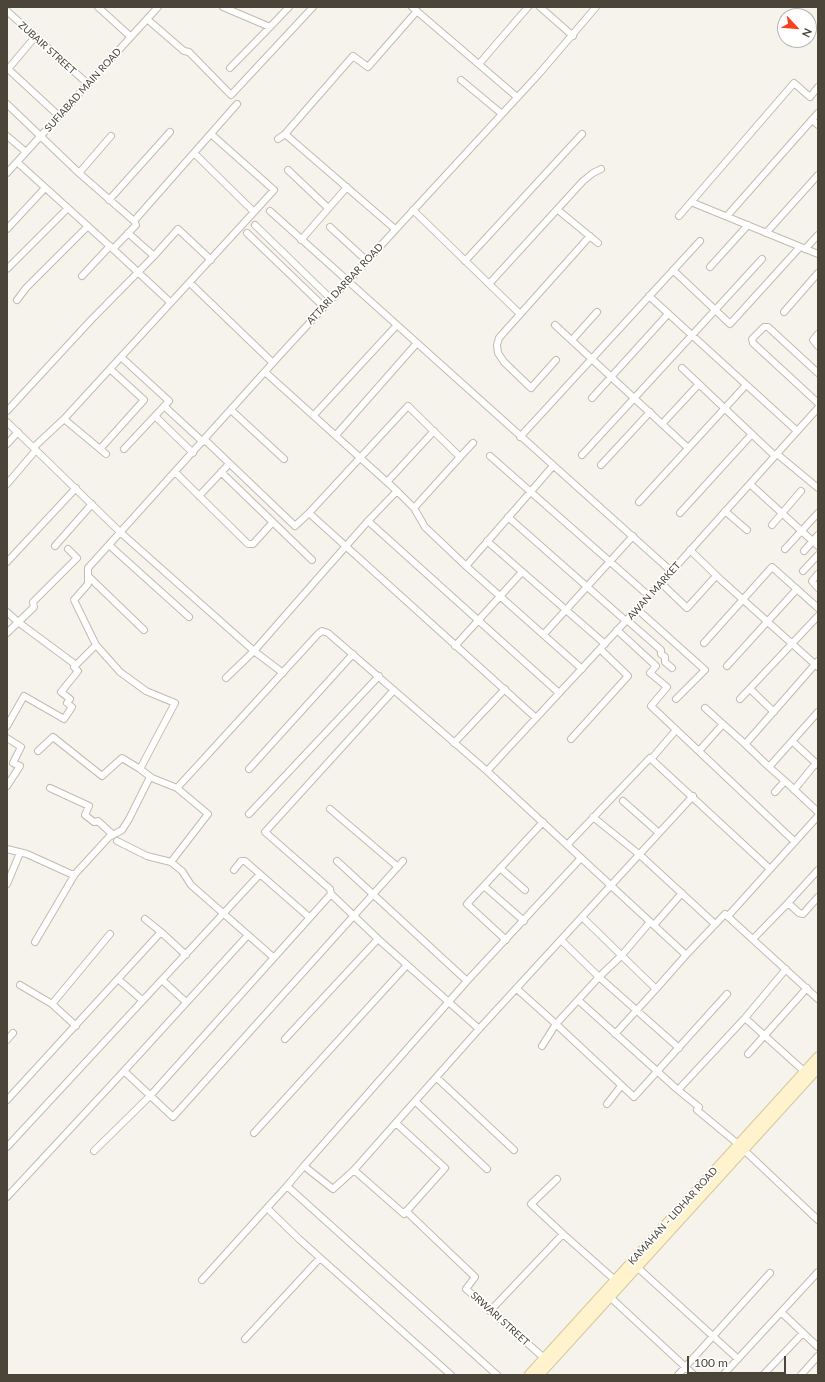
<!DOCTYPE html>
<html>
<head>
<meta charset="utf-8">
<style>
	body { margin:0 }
	#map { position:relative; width:825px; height:1382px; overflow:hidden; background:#f6f3ec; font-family:Lato,sans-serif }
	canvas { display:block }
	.frame { position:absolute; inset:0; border:8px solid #4b4439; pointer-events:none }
	.north { position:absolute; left:777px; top:8px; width:40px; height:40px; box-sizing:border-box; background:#fff; border:1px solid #b7b4b0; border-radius:50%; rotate:116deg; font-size:11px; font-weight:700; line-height:16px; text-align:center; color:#4b4439 }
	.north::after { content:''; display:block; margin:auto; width:14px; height:18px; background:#fc3f1d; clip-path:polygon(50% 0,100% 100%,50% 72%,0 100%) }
	.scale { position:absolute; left:687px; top:1356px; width:99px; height:18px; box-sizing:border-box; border:2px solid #4b4439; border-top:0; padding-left:5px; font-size:12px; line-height:14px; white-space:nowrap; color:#4b4439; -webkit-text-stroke:3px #fff; paint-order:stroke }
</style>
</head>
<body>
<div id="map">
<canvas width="825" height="1382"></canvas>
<div class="frame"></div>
<div class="north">N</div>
<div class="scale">100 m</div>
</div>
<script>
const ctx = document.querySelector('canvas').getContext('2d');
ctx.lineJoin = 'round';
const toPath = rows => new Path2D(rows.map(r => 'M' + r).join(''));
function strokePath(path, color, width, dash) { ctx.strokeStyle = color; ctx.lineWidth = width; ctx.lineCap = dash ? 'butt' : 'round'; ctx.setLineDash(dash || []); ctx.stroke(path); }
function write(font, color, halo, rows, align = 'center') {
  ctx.font = font + ' Lato,sans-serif'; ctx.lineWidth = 3.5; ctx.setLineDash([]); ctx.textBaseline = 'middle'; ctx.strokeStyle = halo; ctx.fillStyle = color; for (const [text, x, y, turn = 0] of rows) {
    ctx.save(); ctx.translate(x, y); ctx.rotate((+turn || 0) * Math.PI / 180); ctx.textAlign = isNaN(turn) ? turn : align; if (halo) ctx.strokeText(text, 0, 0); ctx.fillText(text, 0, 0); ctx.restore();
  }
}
const street = toPath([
	[98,7,131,37],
	[223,7,270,27,289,7],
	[412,7,517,97],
	[540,7,573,36],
	[7,11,88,84],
	[147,19,184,51,189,52,231,95,313,7],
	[479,64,528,7],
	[7,68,59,116],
	[230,68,270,27],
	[8,69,35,37],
	[461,80,502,114],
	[7,104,79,173,111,136],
	[812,120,818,125],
	[211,134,274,190,254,212],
	[285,134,353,56,368,67,417,11],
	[7,136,26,152],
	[278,139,285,134,395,229],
	[17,162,113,249,136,225,134,221],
	[288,170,328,208],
	[7,173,158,7],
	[79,173,134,221,237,104],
	[109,200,170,132],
	[691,202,818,254],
	[413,210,520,314],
	[558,210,598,243],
	[270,211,671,571],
	[679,216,794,83,810,97,818,87],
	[727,216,818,113],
	[255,225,331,299],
	[330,227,367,261],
	[7,229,45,188],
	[128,233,154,256,178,229,211,260],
	[247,233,324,307],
	[766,233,818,175],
	[301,240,347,187],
	[113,249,170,302],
	[805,249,818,235],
	[465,261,582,134],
	[710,267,748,225],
	[7,269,68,208],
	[673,270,730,324,800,247],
	[82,276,110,246],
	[190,283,273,363],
	[489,284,583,181,593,173,601,169],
	[649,296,797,431],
	[17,300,26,288,88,226],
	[784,312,818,273],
	[555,325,688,448],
	[818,334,813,340,818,346],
	[572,340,597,312],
	[121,357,169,401,124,449],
	[556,360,531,388,504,362,498,353,497,345,499,338,506,330,590,236],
	[682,368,775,456],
	[265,372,397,491,414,508,425,527,466,566,582,669],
	[818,373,768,327,764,327,752,339,753,343,818,403],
	[592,398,668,314],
	[164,406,203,442],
	[231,410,284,459],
	[7,411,91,320,154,256],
	[314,415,397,325],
	[155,416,193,453],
	[64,419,106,454],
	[7,422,120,532,254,651,283,673],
	[662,424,698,385],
	[336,435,417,343],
	[520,437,700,241],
	[205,440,295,526,309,513,408,406,460,457,473,443],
	[7,444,18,432],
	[34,447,64,419,254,212,194,153],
	[100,449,144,400,110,369],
	[777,454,818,488],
	[582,455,762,259],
	[490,456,649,596],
	[601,465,650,412],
	[175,472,248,544,253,544,272,523],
	[221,472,312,560],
	[387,482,434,431],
	[7,484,36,450],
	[750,484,818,546],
	[397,491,368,521,559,693],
	[199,496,229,464],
	[639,502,746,385],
	[414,508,460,457],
	[725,511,747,530],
	[309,513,536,718],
	[680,513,752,434],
	[508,517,626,621],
	[772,525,801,491],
	[487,541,605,644],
	[109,545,189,617],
	[55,546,92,504],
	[785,549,818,513],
	[690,550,721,580,818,667],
	[804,551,818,535],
	[7,562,76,488],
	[466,566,553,466],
	[803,571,818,555],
	[818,574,812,581,818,588],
	[88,576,144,630],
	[661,583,687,608,716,576],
	[637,609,705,670,676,699],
	[7,612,18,622,76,665],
	[627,620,661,650,661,654,665,657,665,662,672,668],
	[617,630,656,666,650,673,667,687,651,706,795,842],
	[7,633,34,607,33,602,77,558,68,549],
	[544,634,633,536],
	[704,643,772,567,818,608],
	[455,646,522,572],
	[727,666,797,589],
	[226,678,254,651,368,521],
	[750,689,774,712],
	[740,699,818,616],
	[705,708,744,743,747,742,818,661],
	[7,726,24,696,64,719,72,707,67,703,70,699,61,692,78,671,74,667,96,645],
	[7,738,21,747,13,763,20,766,7,786],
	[571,739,628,676,600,649],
	[792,741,818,765],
	[454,743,505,689],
	[744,743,769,767],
	[38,751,53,737,102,776,122,758,140,769,175,703,146,691,120,672,96,645,74,600,88,584,88,568,279,356,538,75,596,7],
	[699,751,723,724],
	[652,758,676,730],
	[140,769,152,778],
	[249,769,353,654],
	[487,771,661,583,818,408],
	[785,781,818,812],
	[50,788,89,806,85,815,94,822,98,821,112,834],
	[177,788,318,634,322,631,328,633,487,771,686,955,725,914,818,999],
	[794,790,816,763],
	[775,792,785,781,769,767,818,712],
	[623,801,659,833],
	[330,809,398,867],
	[249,814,379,676],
	[593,817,640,855,715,924],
	[117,841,147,856,171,862,182,871,191,885,273,957],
	[567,845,650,758,770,869],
	[7,849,27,854,71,874,75,874],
	[337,861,467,981],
	[500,868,525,890],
	[234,870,241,861,245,861,309,917],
	[7,884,20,853],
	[484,886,524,921],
	[331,894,330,889,265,832,394,690],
	[788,903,818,870],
	[728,916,818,816],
	[582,917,656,989,686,955],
	[650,922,622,955,599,977,679,1048],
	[654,925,682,893],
	[161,932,186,955],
	[753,939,788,903,799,913,803,914,818,897],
	[506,940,467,904,543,822],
	[35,942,75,874,109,837,122,830,129,819,149,779,152,778,177,788,208,814,171,862],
	[118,979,142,1000],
	[162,980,186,1002],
	[20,985,52,1004],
	[517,989,556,1024,578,1000,599,977,561,940],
	[578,1000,678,1090],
	[745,1018,805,1072],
	[76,1026,52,1004,110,934],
	[615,1034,656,989],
	[285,1039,378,939,479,1029],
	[7,1040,13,1033],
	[542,1046,556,1024,634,1097,727,994],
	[748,1054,807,988],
	[124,1071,248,935],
	[437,1078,514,1150],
	[7,1100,161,932,145,919],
	[416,1102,487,1169],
	[607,1104,621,1086],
	[254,1133,407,965],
	[738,1144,697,1110,699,1107,678,1090,745,1018,786,969],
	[7,1147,260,874],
	[744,1150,818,1220],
	[94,1151,150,1096,331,894,378,939],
	[304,1166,467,981,581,858],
	[354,1170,404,1214,445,1168,397,1124],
	[557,1179,531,1204,563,1234],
	[287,1186,267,1208,299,1239,451,1375],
	[7,1197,124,1071,173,1117,403,861],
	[406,1211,475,1277,466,1289,544,1358],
	[637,1267,738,1359],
	[202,1280,267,1208],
	[610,1297,694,1375],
	[490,1311,563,1234,615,1280],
	[781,1312,818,1347],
	[245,1339,320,1258],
	[497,1375,287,1186,304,1166,333,1189,354,1170,479,1029,693,796],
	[678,1375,770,1273],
	[723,1375,818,1272],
	[763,1375,803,1333],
	[801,1375,818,1356]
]);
const secondary = toPath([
	[529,1375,818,1057],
	[539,1375,818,1068]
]);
const streetNames = [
	["ZUBAIR STREET",47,48,42],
	["SUFIABAD MAIN ROAD",83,90,-48],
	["ATTARI DARBAR ROAD",345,284,-47],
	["AWAN MARKET",654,591,-48],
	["KAMAHAN - LIDHAR ROAD",673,1216,-48],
	["SRWARI STREET",500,1319,42]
];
strokePath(street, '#c2bbae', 8);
strokePath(secondary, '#d6c79b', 11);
strokePath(street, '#fff', 6);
strokePath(secondary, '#fff3cd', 9);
write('10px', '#4b4439', '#fff', streetNames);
</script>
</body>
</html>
